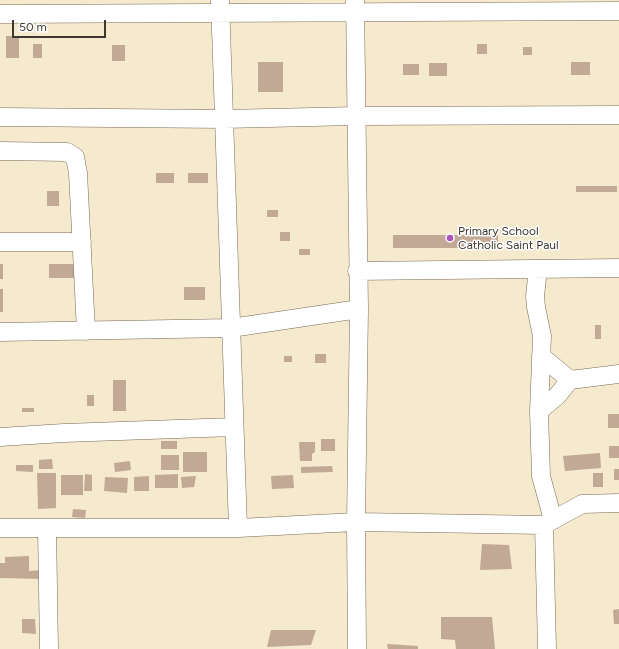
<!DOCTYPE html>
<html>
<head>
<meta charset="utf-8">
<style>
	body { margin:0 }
	#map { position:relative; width:619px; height:649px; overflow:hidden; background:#f5e9ce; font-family:Figtree,sans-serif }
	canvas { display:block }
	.scale { position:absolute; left:12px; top:20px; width:94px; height:18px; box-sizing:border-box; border:2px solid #3e392f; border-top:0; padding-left:5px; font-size:12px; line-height:14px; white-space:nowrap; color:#3e392f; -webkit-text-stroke:3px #fff; paint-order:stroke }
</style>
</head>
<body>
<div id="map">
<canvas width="619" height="649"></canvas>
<div class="scale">50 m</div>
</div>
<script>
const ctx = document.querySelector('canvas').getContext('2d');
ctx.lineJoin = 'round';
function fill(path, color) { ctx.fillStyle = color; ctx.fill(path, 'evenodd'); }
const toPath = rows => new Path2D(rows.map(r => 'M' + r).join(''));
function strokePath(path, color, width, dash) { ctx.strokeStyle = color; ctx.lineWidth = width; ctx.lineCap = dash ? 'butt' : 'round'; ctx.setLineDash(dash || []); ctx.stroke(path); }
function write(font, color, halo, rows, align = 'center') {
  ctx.font = font + ' Figtree,sans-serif'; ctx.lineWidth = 3; ctx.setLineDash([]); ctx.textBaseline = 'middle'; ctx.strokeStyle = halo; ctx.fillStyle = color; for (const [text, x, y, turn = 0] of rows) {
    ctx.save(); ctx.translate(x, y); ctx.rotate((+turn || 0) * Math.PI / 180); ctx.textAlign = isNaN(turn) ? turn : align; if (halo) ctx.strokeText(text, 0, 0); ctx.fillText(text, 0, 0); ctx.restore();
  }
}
const building = toPath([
	[6,36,19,36,19,58,6,58],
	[33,44,42,44,42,58,33,58],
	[477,44,487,44,487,54,477,54],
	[112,45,125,45,125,61,112,61],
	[523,47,532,47,532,55,523,55],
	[258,62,283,62,283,92,258,92],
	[571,62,590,62,590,75,571,75],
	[429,63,447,63,447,76,429,76],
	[403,64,419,64,419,75,403,75],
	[156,173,174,173,174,183,156,183],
	[188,173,208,173,208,183,188,183],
	[576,186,617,186,617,192,576,192],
	[47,191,59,191,59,206,47,206],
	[267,210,278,210,278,217,267,217],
	[280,232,290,232,290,241,280,241],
	[393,235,498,235,498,248,393,248],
	[299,249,310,249,310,255,299,255],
	[0,264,3,264,3,279,0,279],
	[49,264,74,264,74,278,49,278],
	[184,287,205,287,205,300,184,300],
	[0,289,3,289,3,312,0,312],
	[595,325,601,325,601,339,595,339],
	[315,354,326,354,326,363,315,363],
	[284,356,292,356,292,362,284,362],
	[113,380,126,380,126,411,113,411],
	[87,395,94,395,94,406,87,406],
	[22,408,34,408,34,412,22,412],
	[608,414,619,414,619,428,608,428],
	[321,439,335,439,335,451,321,451],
	[161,441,177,441,177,449,161,449],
	[299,442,315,442,315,452,312,454,312,461,300,461],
	[609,446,619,446,619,458,609,458],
	[183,452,207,452,207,472,183,472],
	[600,453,601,468,565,471,563,456],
	[161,455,179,455,179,470,161,470],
	[52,459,53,469,39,469,39,460],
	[130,461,131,470,115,472,114,463],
	[16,465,33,465,33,472,16,471],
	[332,466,333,472,301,473,301,467],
	[614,469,619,469,619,480,614,480],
	[37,473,56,473,56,508,38,509],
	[593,473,603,473,603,487,593,487],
	[85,474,92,475,92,491,84,491],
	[178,474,178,488,155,488,155,475],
	[61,475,83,475,83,495,61,495],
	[293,475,294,488,272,489,271,476],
	[149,476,149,491,134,491,134,477],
	[196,476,194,487,182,488,181,477],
	[105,477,128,478,127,493,104,491],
	[73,509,86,510,85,518,72,517],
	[482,544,509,545,512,569,480,570],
	[29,556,29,571,42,570,40,579,0,578,0,563,5,563,5,557],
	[619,609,619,624,614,624,613,610],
	[441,617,492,617,495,649,456,649,455,640,441,639],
	[22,619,35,619,36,634,22,633],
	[271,630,316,630,311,645,267,647],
	[387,644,418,646,418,649,388,649]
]);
const minor = toPath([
	[220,0,238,528],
	[355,0,359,309,356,522,357,649],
	[0,14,619,11],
	[0,117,224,119,356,116,619,115],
	[0,151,67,152,75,157,78,173,86,331],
	[0,242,82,242],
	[538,269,535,296,536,307,542,336,539,411],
	[357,271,619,268],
	[0,332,231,328,359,309],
	[541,356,570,380],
	[0,437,64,433,234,427],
	[553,520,541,476,539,411,557,396,570,380,619,374],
	[544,525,547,649],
	[0,528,238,528,356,522,544,525,582,504,619,503],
	[47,528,49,649]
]);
const markers = [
	[450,238,4,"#ae52bd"]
];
const poiNames = [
	["Primary School",458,231],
	["Catholic Saint Paul",458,245]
];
fill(building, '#c1a996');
strokePath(minor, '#766b53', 19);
strokePath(minor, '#fff', 18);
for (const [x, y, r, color] of markers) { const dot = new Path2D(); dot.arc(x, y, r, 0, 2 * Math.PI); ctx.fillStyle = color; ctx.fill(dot); strokePath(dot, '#fff', 1.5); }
write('12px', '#3e392f', '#fff', poiNames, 'left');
</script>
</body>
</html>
